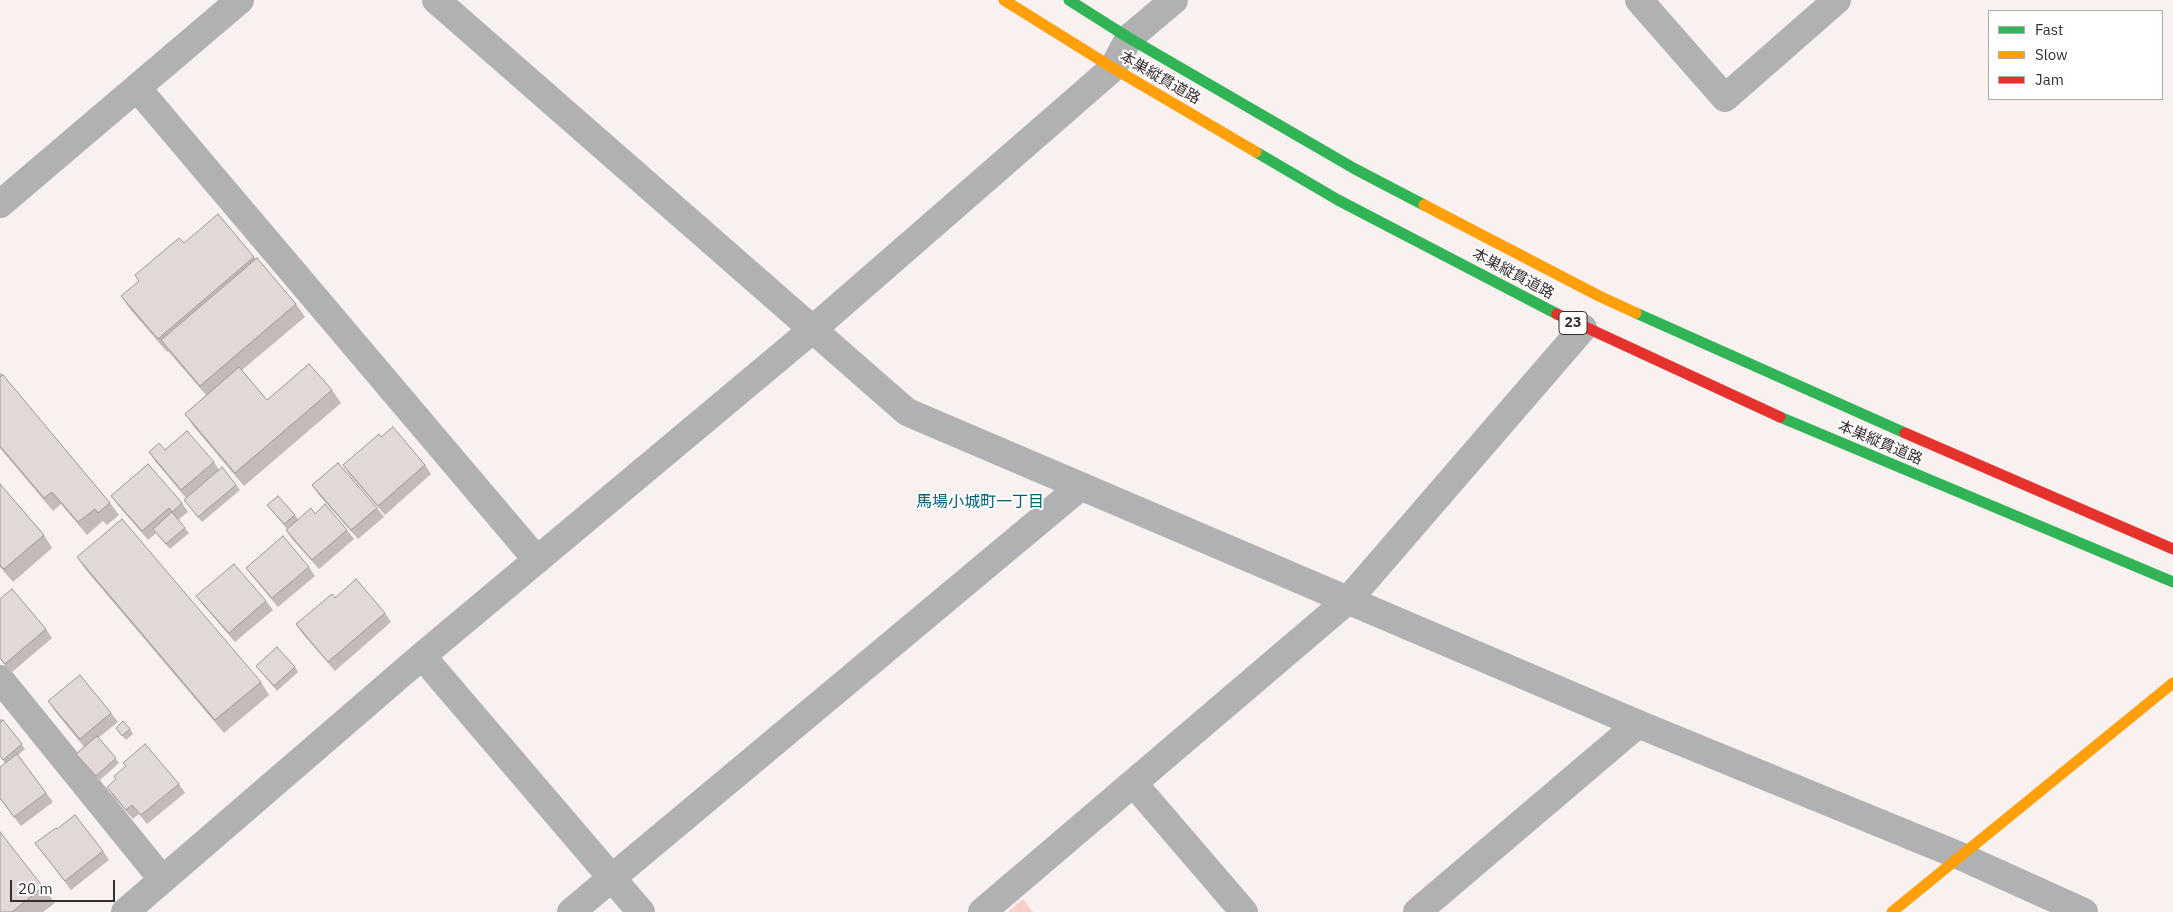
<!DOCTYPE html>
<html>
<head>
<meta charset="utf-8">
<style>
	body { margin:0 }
	#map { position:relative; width:2173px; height:912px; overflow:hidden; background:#f8f1f0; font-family:"IBM Plex Sans",sans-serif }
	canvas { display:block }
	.legend { position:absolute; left:1988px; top:10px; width:175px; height:90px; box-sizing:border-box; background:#fff; border:1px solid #b0abaa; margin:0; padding:6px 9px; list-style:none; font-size:15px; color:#392d2b }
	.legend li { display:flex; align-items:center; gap:10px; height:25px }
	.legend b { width:25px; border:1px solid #b0abaa }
	.scale { position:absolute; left:10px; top:880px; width:105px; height:22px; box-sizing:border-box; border:2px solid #392d2b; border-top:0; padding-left:6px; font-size:15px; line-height:18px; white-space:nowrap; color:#392d2b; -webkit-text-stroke:4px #fff; paint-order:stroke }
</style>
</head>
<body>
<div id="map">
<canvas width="2173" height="912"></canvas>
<ul class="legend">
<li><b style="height:6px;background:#30b455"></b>Fast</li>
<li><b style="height:6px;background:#ff9f0a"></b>Slow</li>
<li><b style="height:6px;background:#e5322d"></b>Jam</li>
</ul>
<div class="scale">20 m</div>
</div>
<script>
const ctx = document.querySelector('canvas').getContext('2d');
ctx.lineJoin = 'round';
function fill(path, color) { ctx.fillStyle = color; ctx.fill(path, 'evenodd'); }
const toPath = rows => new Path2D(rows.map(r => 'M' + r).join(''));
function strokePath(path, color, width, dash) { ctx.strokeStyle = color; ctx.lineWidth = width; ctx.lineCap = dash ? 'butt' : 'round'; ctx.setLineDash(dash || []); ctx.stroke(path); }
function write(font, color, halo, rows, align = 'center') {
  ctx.font = font + ' "IBM Plex Sans","Noto Sans JP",sans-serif'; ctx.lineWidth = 4; ctx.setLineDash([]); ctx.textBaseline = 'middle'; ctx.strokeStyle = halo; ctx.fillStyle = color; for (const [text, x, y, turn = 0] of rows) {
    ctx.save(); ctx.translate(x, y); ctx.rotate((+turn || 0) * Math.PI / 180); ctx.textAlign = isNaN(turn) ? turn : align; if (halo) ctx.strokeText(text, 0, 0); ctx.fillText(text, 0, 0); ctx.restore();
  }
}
const green = toPath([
	[1023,899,1033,912,1008,912]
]);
const street = toPath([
	[436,0,907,412,1638,724,1960,856,2084,912],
	[1639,0,1725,98,1837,0],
	[137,88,537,560],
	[0,204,240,0],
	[422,656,641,912],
	[0,679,162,879],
	[1134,784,1244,912],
	[125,912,422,656,812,330,1113,68,1129,38,1174,0],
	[571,912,1080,487],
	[982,912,1348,600,1583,328],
	[1417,912,1638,724]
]);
const fast = toPath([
	[1069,0,1129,38,1355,169,1424,205],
	[1256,152,1338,200,1557,314],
	[1636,313,1905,433],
	[1780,417,2173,582]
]);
const slow = toPath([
	[1004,0,1113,68,1256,152],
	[1424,205,1599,296,1636,313],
	[1892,912,2173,683]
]);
const jam = toPath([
	[1557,314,1780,417],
	[1905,433,2173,549]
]);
const wall = toPath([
	[184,243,254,257,296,304,305,317,242,370,267,400,332,390,341,403,244,486,194,427,185,414,206,395,168,351,167,352,130,309,121,296,139,281,135,275],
	[0,372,110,503,119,515,107,525,103,521,87,535,61,504,53,511,0,448],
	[381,437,425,465,431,474,385,515,349,474,343,465],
	[165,450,214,462,219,470,236,485,240,490,202,522,184,500,186,498,155,461,149,452],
	[0,484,44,535,52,548,13,582,0,567],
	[312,485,377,508,384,517,358,539,318,494],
	[111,496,182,503,188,512,178,520,189,533,170,549,156,533,148,540,117,504],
	[267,505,295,515,298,519,315,514,347,530,354,539,319,569,292,539,286,530,287,529],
	[77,557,261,682,269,695,224,733,86,570],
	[309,567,315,576,278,607,252,576,246,568],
	[196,596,266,601,273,610,235,642,203,605],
	[335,598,385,613,391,622,335,671,302,633,296,624],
	[0,599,46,629,52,638,11,673,0,659],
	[256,666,295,667,298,672,277,691],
	[48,701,111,713,118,722,98,738,119,763,99,781,76,754,84,747,54,710],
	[0,718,25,749,18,755,53,802,21,826,0,799,0,767,5,763,0,756],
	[116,728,130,729,133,734,126,740],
	[179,784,185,793,147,824,139,814,133,819,113,796,107,787],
	[57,829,103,851,109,860,71,890,35,843],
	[43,887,55,903,43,912,0,912]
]);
const building = toPath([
	[218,214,254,257,158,339,121,296,139,281,135,275,179,238,184,243,218,214],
	[257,258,296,304,200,386,161,340,257,258],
	[309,364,332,390,235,473,185,414,239,367,267,400,309,364],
	[3,375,110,503,98,513,95,509,78,522,52,492,44,498,0,446,0,377,3,375],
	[393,427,425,465,378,506,343,465,379,434,381,437,393,427],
	[187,431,214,462,181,490,149,452,159,443,165,450,187,431],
	[338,463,377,508,351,530,312,485,338,463],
	[148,464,182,503,172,512,169,508,142,531,111,496,148,464],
	[222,467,236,485,198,517,184,500,222,467],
	[0,484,44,535,4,569,0,565,0,484],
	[278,496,295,515,284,524,267,505,278,496],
	[325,504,347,530,312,560,286,530,311,508,315,514,325,504],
	[172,512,185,528,166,544,153,529,172,512],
	[122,519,261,682,215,720,77,557,122,519],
	[283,536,309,567,272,598,246,568,283,536],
	[234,564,266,601,229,633,196,596,234,564],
	[356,579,385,613,328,662,296,624,332,594,335,598,356,579],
	[12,589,46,629,5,664,0,658,0,599,12,589],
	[277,647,295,667,274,686,256,666,277,647],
	[80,675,111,713,80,739,48,701,80,675],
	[3,720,22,744,3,760,0,756,0,722,3,720],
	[123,721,130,729,122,736,116,728,123,721],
	[97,736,116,758,96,776,76,754,97,736],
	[145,744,179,784,141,815,132,805,126,810,107,787,116,779,114,776,126,766,123,763,145,744],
	[17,754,46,793,14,817,0,798,0,767,17,754],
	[75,815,103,851,65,881,35,843,56,828,57,829,75,815],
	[0,832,43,887,12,912,0,912,0,832]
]);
const shields = [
	[1573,323,28]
];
const shieldNames = [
	["23",1573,323]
];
const streetNames = [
	["本巣縦貫道路",1160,78,30],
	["本巣縦貫道路",1513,274,28],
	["本巣縦貫道路",1880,443,23]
];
const neighbourhoodNames = [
	["馬場小城町一丁目",980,502]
];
fill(green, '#f9cfc7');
strokePath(street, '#afb1b2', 28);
strokePath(fast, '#30b455', 11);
strokePath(slow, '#ff9f0a', 11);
strokePath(jam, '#e5322d', 11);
fill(wall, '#c2bbb9');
fill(building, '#e2d9d7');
strokePath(building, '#9e9896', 1);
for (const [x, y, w] of shields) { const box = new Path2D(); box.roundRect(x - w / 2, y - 11.5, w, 23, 4); ctx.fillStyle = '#fff'; ctx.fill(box); strokePath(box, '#392d2b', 1); }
write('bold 14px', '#392d2b', null, shieldNames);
write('15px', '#392d2b', '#fff', streetNames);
write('16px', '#036273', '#fff', neighbourhoodNames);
</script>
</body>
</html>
